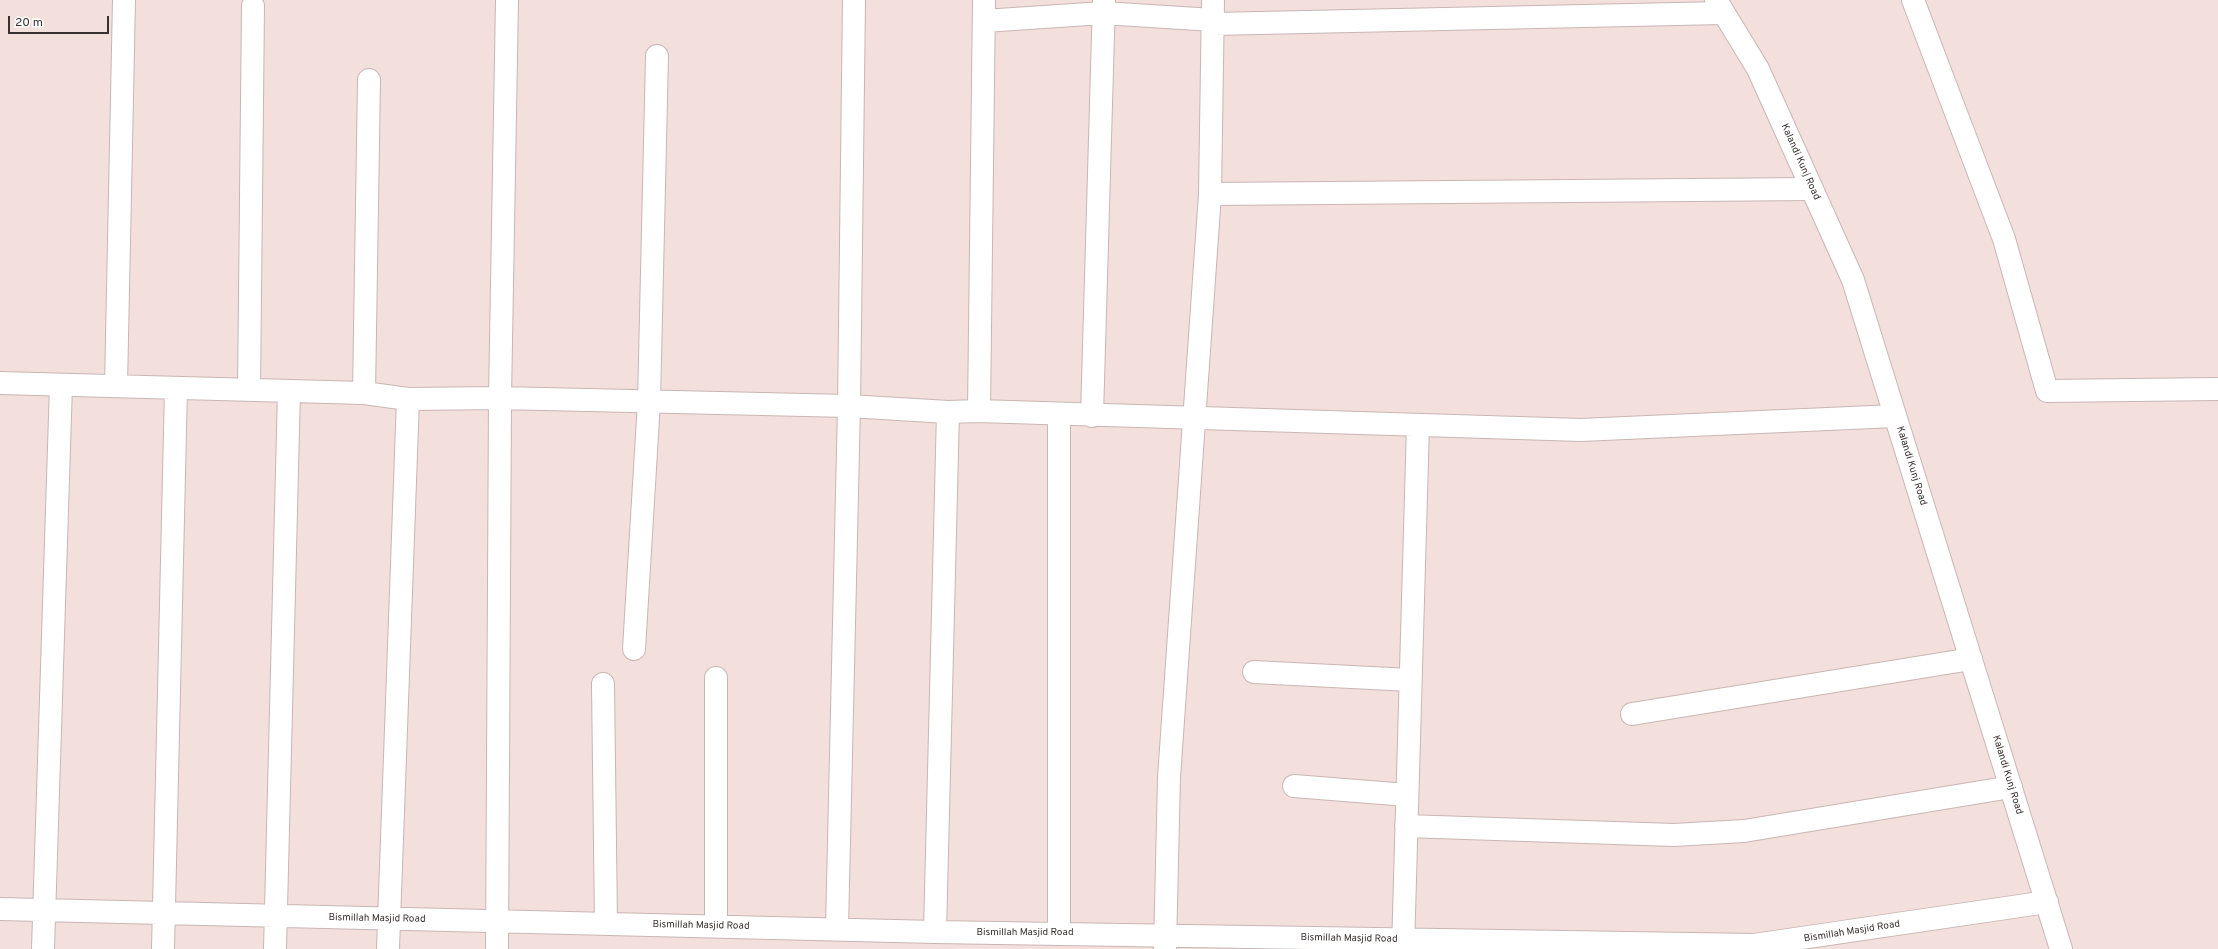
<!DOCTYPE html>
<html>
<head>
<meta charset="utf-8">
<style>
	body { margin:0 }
	#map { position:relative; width:2218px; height:949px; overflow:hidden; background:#f3dfdb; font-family:Overpass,sans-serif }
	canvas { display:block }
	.scale { position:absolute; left:8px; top:16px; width:101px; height:18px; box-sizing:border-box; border:2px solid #38312f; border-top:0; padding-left:5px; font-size:12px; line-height:14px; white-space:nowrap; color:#38312f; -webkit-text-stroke:3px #fff; paint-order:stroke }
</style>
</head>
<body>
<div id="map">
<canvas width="2218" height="949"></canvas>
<div class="scale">20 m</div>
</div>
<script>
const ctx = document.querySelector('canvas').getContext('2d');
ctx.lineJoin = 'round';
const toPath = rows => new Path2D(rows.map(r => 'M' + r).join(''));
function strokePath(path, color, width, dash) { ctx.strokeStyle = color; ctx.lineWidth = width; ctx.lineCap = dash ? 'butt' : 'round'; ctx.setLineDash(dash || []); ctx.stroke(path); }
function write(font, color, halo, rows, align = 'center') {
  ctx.font = font + ' Overpass,sans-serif'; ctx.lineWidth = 3.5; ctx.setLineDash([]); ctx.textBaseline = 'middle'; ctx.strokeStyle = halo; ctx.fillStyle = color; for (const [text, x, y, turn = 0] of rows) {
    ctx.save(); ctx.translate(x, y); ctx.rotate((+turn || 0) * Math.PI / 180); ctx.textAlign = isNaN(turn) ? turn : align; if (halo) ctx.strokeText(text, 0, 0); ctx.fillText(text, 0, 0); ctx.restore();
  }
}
const street = toPath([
	[1913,0,2004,239,2047,391,2218,389],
	[984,21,1103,13,1213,20],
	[1213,24,1723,13],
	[1210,194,1812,189],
	[0,383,364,393,408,399,500,398,849,406,948,412,979,411,1581,430,1895,416],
	[116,386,124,0],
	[249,390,253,6],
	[364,393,369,80],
	[979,411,984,0],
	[1059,415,1059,933],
	[1092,416,1104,0],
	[634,649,649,402,657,56],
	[1254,672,1410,680],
	[716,678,716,926],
	[603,684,606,924],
	[1632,714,1971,659],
	[1294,786,1407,795],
	[1406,826,1674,835,1744,831,2011,787],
	[0,909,935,932,1754,945,2047,902],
	[837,928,849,406,854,0],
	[935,932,948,412],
	[43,949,61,385],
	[163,949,176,388],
	[275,949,289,391],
	[388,949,408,399],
	[497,949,500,398,507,0],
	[1165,949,1169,777,1210,194,1213,0],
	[1403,949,1418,425]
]);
const secondary = toPath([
	[1716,0,1758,69,1853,280,2061,949]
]);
const streetNames = [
	["Kalandi Kunj Road",1800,162,66],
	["Kalandi Kunj Road",1911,466,73],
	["Kalandi Kunj Road",2007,775,73],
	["Bismillah Masjid Road",377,919,1],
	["Bismillah Masjid Road",701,926,1],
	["Bismillah Masjid Road",1852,932,-9],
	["Bismillah Masjid Road",1025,933],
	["Bismillah Masjid Road",1349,939,1]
];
strokePath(street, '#c9b6b3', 24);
strokePath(secondary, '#c9b6b3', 24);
strokePath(street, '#fff', 22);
strokePath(secondary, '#fff', 22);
write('10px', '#38312f', '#fff', streetNames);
</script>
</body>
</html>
